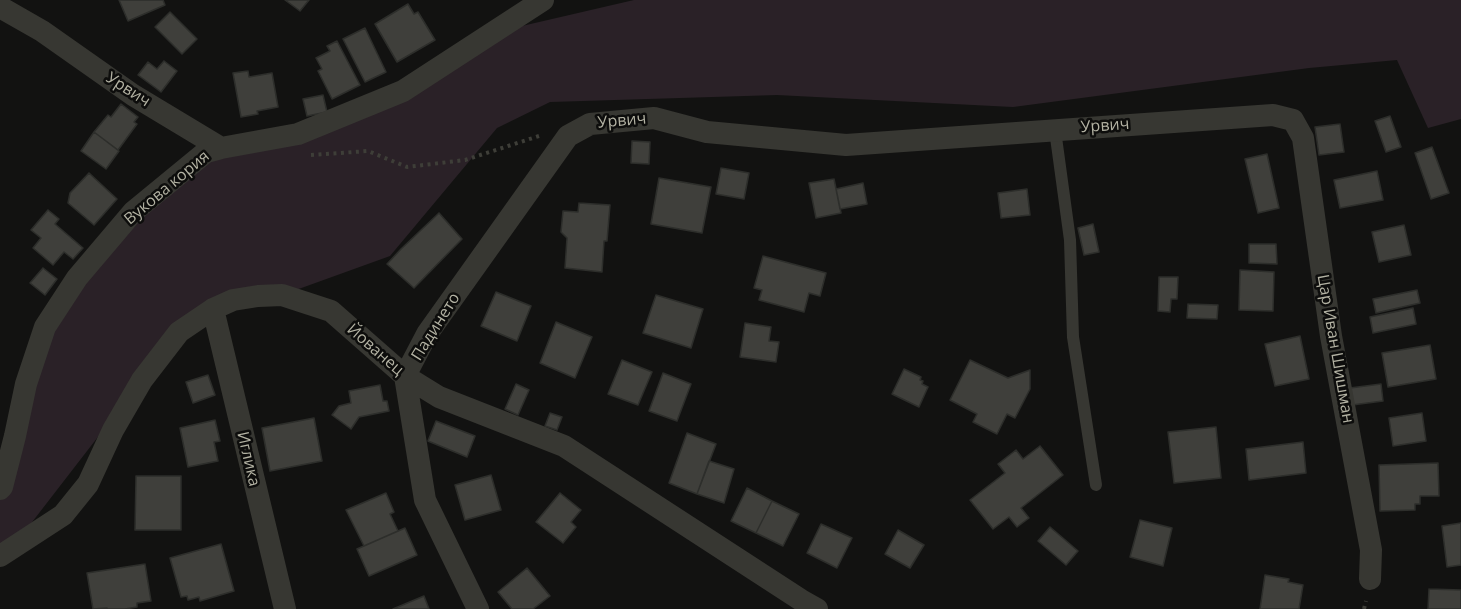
<!DOCTYPE html>
<html>
<head>
<meta charset="utf-8">
<style>
	body { margin:0 }
	canvas { display:block; background:#121211 }
</style>
</head>
<body>
<canvas width="1461" height="609"></canvas>
<script>
const ctx = document.querySelector('canvas').getContext('2d');
ctx.lineJoin = 'round';
function fill(path, color) { ctx.fillStyle = color; ctx.fill(path, 'evenodd'); }
const toPath = rows => new Path2D(rows.map(r => 'M' + r).join(''));
function strokePath(path, color, width, dash) { ctx.strokeStyle = color; ctx.lineWidth = width; ctx.lineCap = dash ? 'butt' : 'round'; ctx.setLineDash(dash || []); ctx.stroke(path); }
function write(font, color, halo, rows, align = 'center') {
  ctx.font = font + ' "Open Sans",sans-serif'; ctx.lineWidth = 5; ctx.setLineDash([]); ctx.textBaseline = 'middle'; ctx.strokeStyle = halo; ctx.fillStyle = color; for (const [text, x, y, turn = 0] of rows) {
    ctx.save(); ctx.translate(x, y); ctx.rotate((+turn || 0) * Math.PI / 180); ctx.textAlign = isNaN(turn) ? turn : align; if (halo) ctx.strokeText(text, 0, 0); ctx.fillText(text, 0, 0); ctx.restore();
  }
}
const green = toPath([
	[634,0,1461,0,1461,119,1428,128,1397,60,1309,68,1013,107,777,95,550,102,497,128,390,256,282,295,258,296,179,332,19,539,0,551,0,497,51,328,81,282,206,152,303,136,522,26]
]);
const building = toPath([
	[119,0,163,0,165,5,128,21,119,0],
	[285,0,309,0,300,11,285,0],
	[408,4,414,14,418,12,435,40,397,62,375,24,408,4],
	[170,12,197,39,182,54,155,27,170,12],
	[365,28,386,72,365,82,343,39,365,28],
	[337,41,360,85,332,99,318,71,322,69,316,58,330,51,327,46,337,41],
	[164,61,177,71,161,92,138,75,148,62,157,69,164,61],
	[248,71,249,77,272,73,278,107,257,111,258,114,241,117,233,73,248,71],
	[323,95,327,112,307,116,303,99,323,95],
	[121,104,138,117,134,122,137,124,118,150,94,132,108,115,111,117,121,104],
	[1390,116,1401,147,1386,152,1375,121,1390,116],
	[1340,124,1344,152,1319,155,1315,127,1340,124],
	[94,132,119,151,106,169,81,151,94,132],
	[632,141,650,142,649,164,631,163,632,141],
	[1432,147,1449,193,1431,199,1415,153,1432,147],
	[1267,154,1279,208,1258,213,1245,159,1267,154],
	[721,168,749,173,744,199,716,194,721,168],
	[1377,171,1383,200,1340,208,1334,180,1377,171],
	[89,173,117,199,94,225,68,203,70,193,89,173],
	[659,178,711,187,702,233,651,224,659,178],
	[834,179,841,213,816,218,809,183,834,179],
	[863,183,867,204,840,209,836,189,863,183],
	[1027,189,1030,215,1001,218,998,193,1027,189],
	[579,203,610,205,607,241,604,241,602,272,565,268,567,238,561,232,563,211,578,212,579,203],
	[48,210,59,219,55,224,83,248,73,259,64,252,53,265,33,248,41,238,31,230,48,210],
	[439,213,462,239,414,288,387,264,401,249,439,213],
	[1093,224,1099,252,1084,255,1078,228,1093,224],
	[1404,225,1411,255,1379,262,1372,232,1404,225],
	[1249,244,1276,244,1277,264,1249,263,1249,244],
	[763,256,826,273,820,296,809,293,804,312,759,300,762,290,754,288,763,256],
	[43,268,57,279,45,295,30,283,43,268],
	[1240,270,1274,272,1273,311,1239,310,1240,270],
	[1159,277,1178,277,1177,299,1171,299,1170,312,1158,311,1159,277],
	[1417,290,1420,303,1376,313,1373,299,1417,290],
	[496,292,531,306,517,341,481,326,496,292],
	[656,295,703,309,691,348,643,333,656,295],
	[1188,304,1218,305,1217,319,1187,318,1188,304],
	[1413,308,1416,324,1373,333,1370,317,1413,308],
	[556,322,592,337,575,378,540,363,556,322],
	[745,323,771,327,769,341,779,342,776,362,740,357,745,323],
	[1300,336,1309,379,1275,386,1265,344,1300,336],
	[1430,345,1436,379,1388,387,1382,353,1430,345],
	[622,360,652,372,638,405,608,394,622,360],
	[970,360,1008,378,1030,370,1030,389,1015,418,1007,414,997,434,973,422,977,414,950,400,970,360],
	[904,369,921,377,920,380,923,381,922,384,928,387,919,407,892,394,904,369],
	[663,373,691,384,677,421,649,411,663,373],
	[208,375,215,395,193,403,186,382,208,375],
	[516,384,529,390,518,415,505,409,516,384],
	[1381,384,1383,401,1352,405,1350,388,1381,384],
	[380,385,383,401,387,401,389,411,359,417,351,429,332,415,339,406,351,403,349,391,380,385],
	[550,413,562,417,557,430,545,426,550,413],
	[1422,413,1426,441,1393,446,1389,418,1422,413],
	[314,418,322,461,270,471,262,428,314,418],
	[215,420,220,441,214,442,218,461,188,467,180,428,215,420],
	[436,421,475,436,467,457,428,441,436,421],
	[1216,427,1221,478,1174,483,1168,432,1216,427],
	[687,433,716,444,697,494,669,483,687,433],
	[1303,442,1306,473,1249,480,1246,449,1303,442],
	[1040,446,1063,475,1021,508,1029,518,1017,527,1009,517,993,529,970,500,1005,473,998,464,1016,450,1023,459,1040,446],
	[709,461,734,469,724,503,697,494,709,461],
	[1438,463,1439,496,1420,496,1420,504,1415,504,1415,510,1380,511,1379,465,1438,463],
	[491,475,501,510,465,520,455,485,491,475],
	[136,476,181,476,181,530,135,530,136,476],
	[747,488,772,501,756,533,731,521,747,488],
	[386,493,394,512,390,514,398,531,364,546,346,510,386,493],
	[560,493,581,510,571,522,576,527,563,543,536,522,560,493],
	[772,501,799,514,783,546,756,533,772,501],
	[1140,520,1172,528,1163,566,1130,557,1140,520],
	[1461,523,1461,565,1447,567,1442,526,1461,523],
	[821,524,852,538,837,568,807,553,821,524],
	[1050,527,1078,551,1066,565,1038,541,1050,527],
	[405,528,417,555,369,576,357,549,405,528],
	[898,530,924,545,910,568,885,554,898,530],
	[221,544,234,591,200,601,199,597,188,600,187,596,181,597,170,558,221,544],
	[145,564,151,601,137,603,137,607,125,609,107,609,107,608,93,609,87,573,145,564],
	[527,568,550,596,533,609,512,609,498,592,527,568],
	[1265,575,1289,579,1288,582,1303,585,1299,609,1260,609,1265,575],
	[1429,589,1461,590,1461,609,1428,609,1429,589],
	[424,596,429,609,393,609,424,596]
]);
const path = toPath([
	[311,155,368,151,407,167,465,160,542,135],
	[1364,609,1366,601]
]);
const lane = toPath([
	[1055,130,1070,240,1073,337,1096,485]
]);
const street = toPath([
	[0,7,42,31,133,95,221,148],
	[213,309,285,609],
	[0,489,2,487,15,436,26,384,45,327,77,278,133,212,206,152,221,148,298,134,403,91,543,0],
	[0,556,63,515,88,484,113,430,142,380,179,332,213,309,233,300,258,296,282,295,331,311,405,376,439,397,564,446,801,600,817,609],
	[478,609,425,500,405,376,427,334,568,136,590,124,654,118,707,132,846,145,1273,115,1293,120,1303,138,1331,336,1371,550,1370,579]
]);
const streetNames = [
	["Урвич",128,90,33],
	["Урвич",622,121,-5],
	["Урвич",1105,126,-4],
	["Вукова кория",167,188,-40],
	["Падинето",436,327,-58],
	["Цар Иван Шишман",1335,349,80],
	["Йованец",375,350,41],
	["Иглика",248,459,77]
];
fill(green, '#2a2127');
fill(building, '#3f3f3b');
strokePath(building, '#2d2e2b', 1.5);
strokePath(path, '#3e3e38', 4, [3, 4.5]);
strokePath(lane, '#373732', 12);
strokePath(street, '#373732', 22);
write('16px', '#b3b2a3', '#0d0d0c', streetNames);
</script>
</body>
</html>
